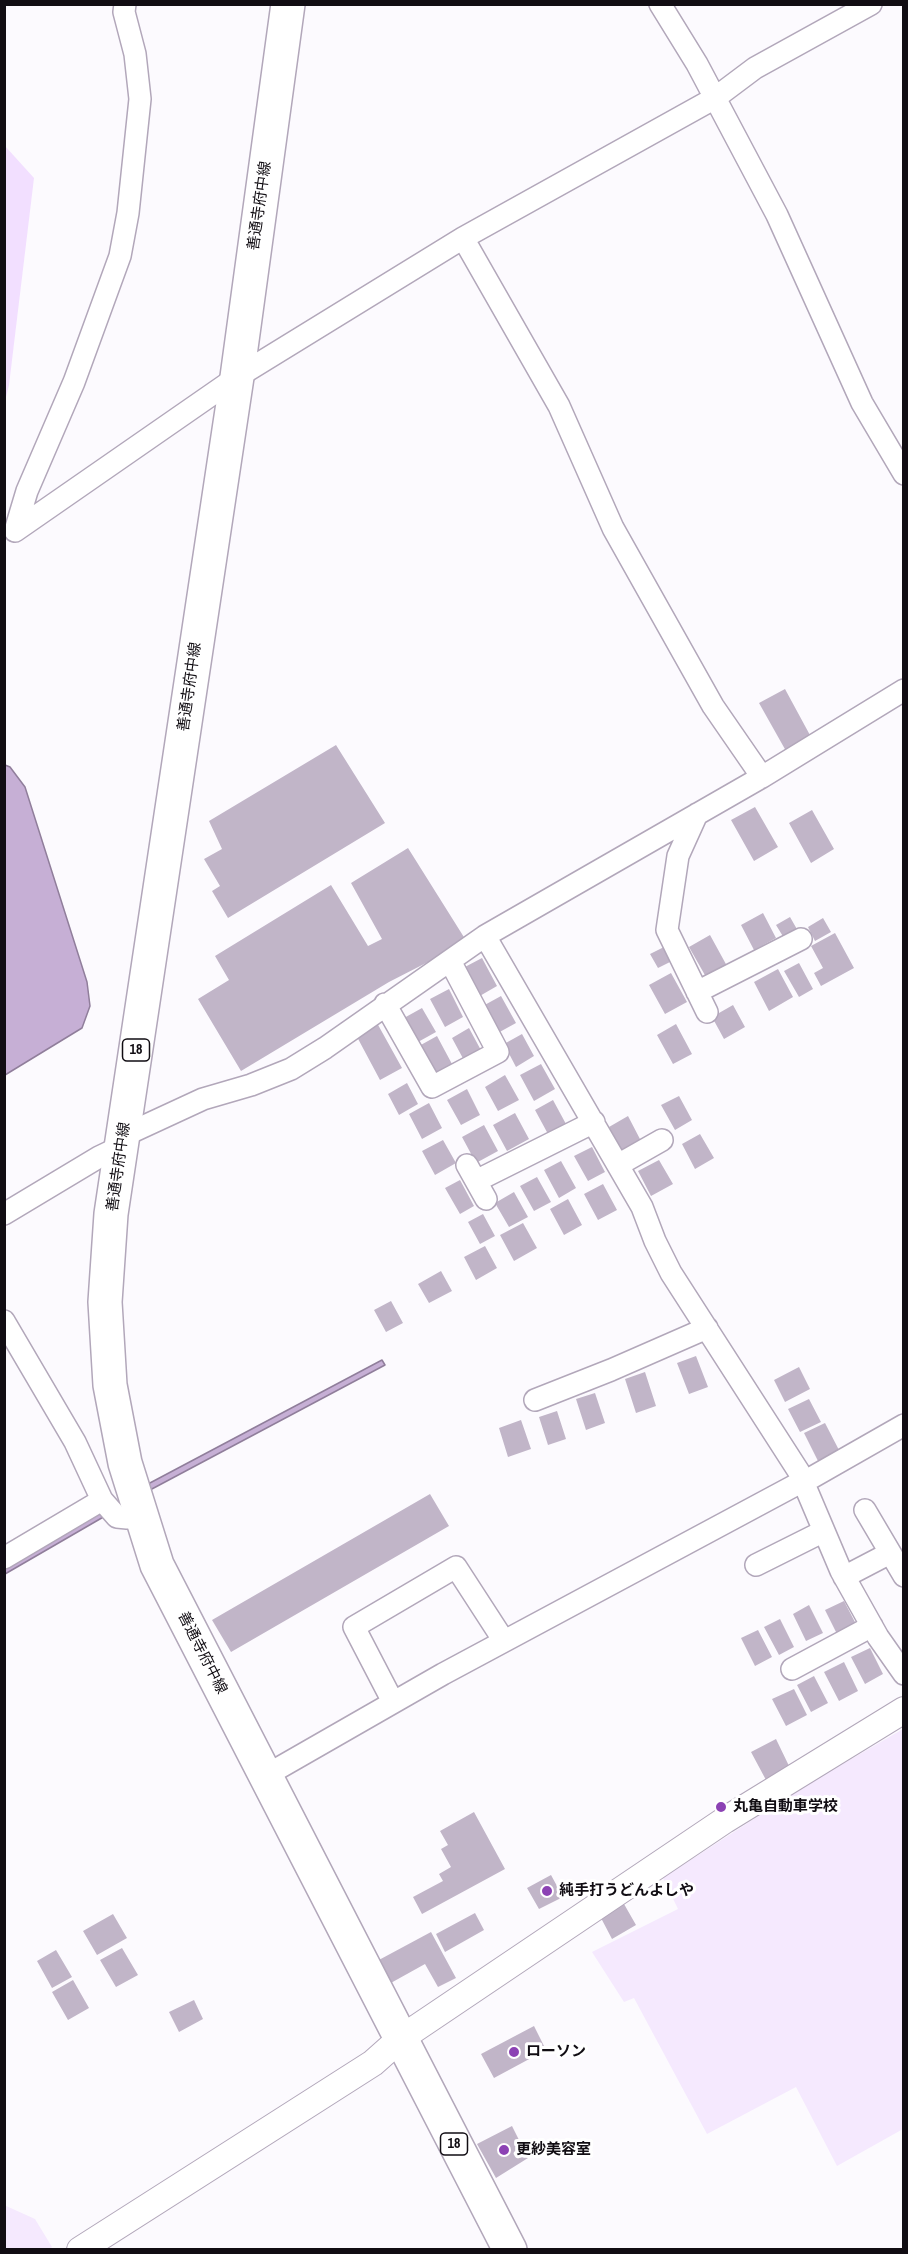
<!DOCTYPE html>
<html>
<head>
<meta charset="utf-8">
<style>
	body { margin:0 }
	#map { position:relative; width:908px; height:2254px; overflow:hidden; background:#fcfafe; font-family:"Archivo Narrow",sans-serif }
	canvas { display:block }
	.frame { position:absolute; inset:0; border:6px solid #110d13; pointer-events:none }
</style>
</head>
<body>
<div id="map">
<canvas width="908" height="2254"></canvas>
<div class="frame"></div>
</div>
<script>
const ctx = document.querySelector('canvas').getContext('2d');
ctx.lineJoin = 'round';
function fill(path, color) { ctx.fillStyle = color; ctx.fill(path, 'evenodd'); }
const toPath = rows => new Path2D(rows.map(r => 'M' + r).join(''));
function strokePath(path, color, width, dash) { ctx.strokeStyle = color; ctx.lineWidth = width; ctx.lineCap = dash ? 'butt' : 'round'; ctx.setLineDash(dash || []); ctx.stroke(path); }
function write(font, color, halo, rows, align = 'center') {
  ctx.font = font + ' "Archivo Narrow","Noto Sans JP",sans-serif'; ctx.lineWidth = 6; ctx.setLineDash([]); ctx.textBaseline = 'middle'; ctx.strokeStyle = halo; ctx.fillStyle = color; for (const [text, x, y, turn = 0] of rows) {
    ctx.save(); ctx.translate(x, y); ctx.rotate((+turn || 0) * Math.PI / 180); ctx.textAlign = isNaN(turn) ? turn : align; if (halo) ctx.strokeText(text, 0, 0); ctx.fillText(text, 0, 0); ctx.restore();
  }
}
const built = toPath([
	[903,1729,903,2129,837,2166,796,2087,707,2134,634,1998,624,2002,592,1952,678,1909,663,1878,803,1787],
	[4,2205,35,2219,52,2247,49,2250,5,2249]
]);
const green = toPath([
	[5,146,34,178,9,385,5,401]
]);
const water = toPath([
	[5,765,10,767,25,787,87,982,90,1006,82,1028,5,1075,5,765],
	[382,1360,385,1365,150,1490,5,1574,4,1567,148,1484,382,1360]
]);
const building = toPath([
	[785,689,811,737,786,751,759,703],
	[336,745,385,823,228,918,212,891,220,886,204,859,222,849,209,821],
	[755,807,778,847,754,861,731,820],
	[812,810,834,849,811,863,789,823],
	[408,848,467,942,389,982,241,1071,198,999,229,980,215,956,331,885,368,946,382,939,351,883],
	[763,913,776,938,754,950,741,925],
	[790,917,798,931,784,938,776,925],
	[823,918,831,932,815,941,808,927],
	[835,933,854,968,821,986,814,973,823,968,811,946],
	[710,935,727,966,706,977,689,947],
	[664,947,672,961,658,968,650,954],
	[482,958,497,986,478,997,463,968],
	[799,963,813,989,799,997,784,971],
	[778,969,793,997,769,1011,754,982],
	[671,973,687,1002,665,1014,649,985],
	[449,989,463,1017,445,1027,430,999],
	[501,996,516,1023,496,1034,481,1007],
	[733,1005,745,1027,724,1039,712,1017],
	[422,1008,436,1032,418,1042,404,1018],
	[377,1023,402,1068,380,1080,356,1035],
	[676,1024,692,1054,673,1064,657,1035],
	[469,1028,483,1054,466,1064,452,1038],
	[522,1034,534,1056,516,1067,504,1044],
	[437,1036,452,1064,434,1074,419,1046],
	[541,1064,555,1089,534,1101,520,1075],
	[505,1075,519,1100,498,1111,485,1087],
	[407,1083,418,1104,399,1115,388,1094],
	[467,1089,480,1115,461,1125,447,1100],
	[679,1096,692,1120,675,1130,661,1105],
	[553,1100,566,1124,548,1134,535,1110],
	[429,1103,442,1128,422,1139,409,1114],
	[515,1113,529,1139,507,1151,493,1125],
	[628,1116,641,1141,622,1151,609,1127],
	[484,1125,498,1151,476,1163,462,1137],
	[700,1134,714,1158,695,1169,682,1144],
	[443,1140,456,1163,435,1175,422,1151],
	[592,1147,605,1172,588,1181,574,1156],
	[659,1160,673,1184,651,1196,638,1171],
	[561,1161,576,1188,559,1198,544,1170],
	[537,1177,551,1202,534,1211,520,1186],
	[460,1180,474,1206,460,1214,445,1188],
	[603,1184,617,1210,598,1220,584,1194],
	[514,1192,528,1217,509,1227,495,1203],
	[568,1199,582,1225,564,1235,550,1209],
	[483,1214,495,1236,480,1244,468,1222],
	[523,1223,537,1248,514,1261,500,1235],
	[485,1246,497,1268,476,1280,464,1257],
	[441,1271,452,1291,429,1303,418,1284],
	[391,1301,403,1323,386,1332,374,1310],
	[696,1356,708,1387,689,1394,677,1363],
	[799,1367,810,1389,785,1402,774,1380],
	[645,1372,656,1406,636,1413,625,1379],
	[595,1393,605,1423,586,1430,576,1399],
	[809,1399,821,1422,800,1432,788,1409],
	[557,1411,566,1439,548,1445,539,1417],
	[521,1420,531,1449,508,1457,499,1428],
	[825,1423,840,1452,819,1463,804,1433],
	[430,1494,449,1526,231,1652,212,1620],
	[844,1601,857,1626,838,1636,825,1610],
	[809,1605,823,1633,806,1641,793,1614],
	[780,1619,794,1647,779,1655,764,1627],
	[758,1630,772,1657,755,1666,741,1638],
	[870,1648,883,1674,865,1684,851,1657],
	[844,1662,858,1691,839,1701,824,1672],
	[814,1676,828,1703,811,1712,797,1685],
	[794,1689,807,1715,786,1726,772,1699],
	[776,1739,790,1768,766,1780,751,1752],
	[474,1812,505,1869,422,1914,413,1897,443,1881,439,1874,451,1867,441,1849,448,1845,440,1831],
	[551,1875,563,1897,539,1909,527,1888],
	[624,1904,636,1925,612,1939,601,1918],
	[475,1913,484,1930,445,1952,436,1934],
	[113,1914,127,1938,97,1955,83,1931],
	[431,1932,456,1978,438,1987,425,1964,389,1984,377,1961],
	[122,1948,138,1975,116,1987,100,1960],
	[56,1950,72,1977,52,1988,37,1961],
	[73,1980,89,2008,68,2020,52,1992],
	[194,2000,203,2019,179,2032,169,2012],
	[534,2026,546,2050,494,2078,481,2054],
	[512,2126,528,2158,496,2178,477,2144]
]);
const minor = toPath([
	[125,4,124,12,135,54,140,99,128,213,120,256,74,382,27,491,15,531,237,377,463,238,715,98,755,68,871,4],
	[660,4,697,64,777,215,862,403,904,474],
	[463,238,559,406,613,528,713,706,762,777],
	[697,814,678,856,667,930,707,1012],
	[485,936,642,1207,655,1241,671,1273,799,1472,841,1571,878,1637,904,1674],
	[697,992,801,939],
	[385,1004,432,1087,498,1052,450,961],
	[123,1136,203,1099,251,1085,291,1069,325,1048,485,936,762,777,904,690],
	[467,1165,486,1199],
	[618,1165,662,1140],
	[476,1181,594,1122],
	[4,1214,99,1157,122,1146],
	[4,1321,75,1442,102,1500],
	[535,1400,611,1370,707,1328],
	[804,1482,904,1425],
	[865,1510,904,1576],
	[4,1558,102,1500,117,1517,127,1518,139,1514],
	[756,1565,824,1531],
	[844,1577,890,1553],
	[792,1669,872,1626],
	[393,1702,354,1627,456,1567,504,1641],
	[265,1776,443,1674,803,1481]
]);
const tertiary = toPath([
	[80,2250,373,2063,400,2039,725,1820,904,1710]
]);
const primary = toPath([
	[288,4,237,377,111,1214,105,1302,110,1385,125,1463,157,1565,510,2250]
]);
const markers = [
	[721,1807,6,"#8c42b4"],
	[547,1891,6,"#8c42b4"],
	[514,2052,6,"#8c42b4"],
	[504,2150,6,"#8c42b4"]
];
const shields = [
	[136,1050,27],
	[454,2144,27]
];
const shieldNames = [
	["18",136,1050],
	["18",454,2144]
];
const streetNames = [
	["善通寺府中線",260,206,-82],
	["善通寺府中線",190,687,-82],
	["善通寺府中線",119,1167,-82],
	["善通寺府中線",202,1653,63]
];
const poiNames = [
	["丸亀自動車学校",733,1807],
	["純手打うどんよしや",559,1891],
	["ローソン",526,2052],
	["更紗美容室",516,2150]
];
fill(built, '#f5e9fe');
fill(green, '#f2dfff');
fill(water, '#c6afd5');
strokePath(water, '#907e9b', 1.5);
fill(building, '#c1b5c8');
strokePath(minor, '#b2a7ba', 24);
strokePath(tertiary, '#b2a7ba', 28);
strokePath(primary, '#b2a7ba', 36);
strokePath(minor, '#fff', 21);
strokePath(tertiary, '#fff', 26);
strokePath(primary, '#fff', 33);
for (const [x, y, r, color] of markers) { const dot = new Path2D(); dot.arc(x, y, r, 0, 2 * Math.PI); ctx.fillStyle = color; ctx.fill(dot); strokePath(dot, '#fff', 2); }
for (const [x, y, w] of shields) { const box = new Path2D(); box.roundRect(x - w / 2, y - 11, w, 22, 4.5); ctx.fillStyle = '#fff'; ctx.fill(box); strokePath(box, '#110d13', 1.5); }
write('bold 14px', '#110d13', null, shieldNames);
write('15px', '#110d13', '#fff', streetNames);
write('bold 15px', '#110d13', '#fff', poiNames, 'left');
</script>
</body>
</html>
